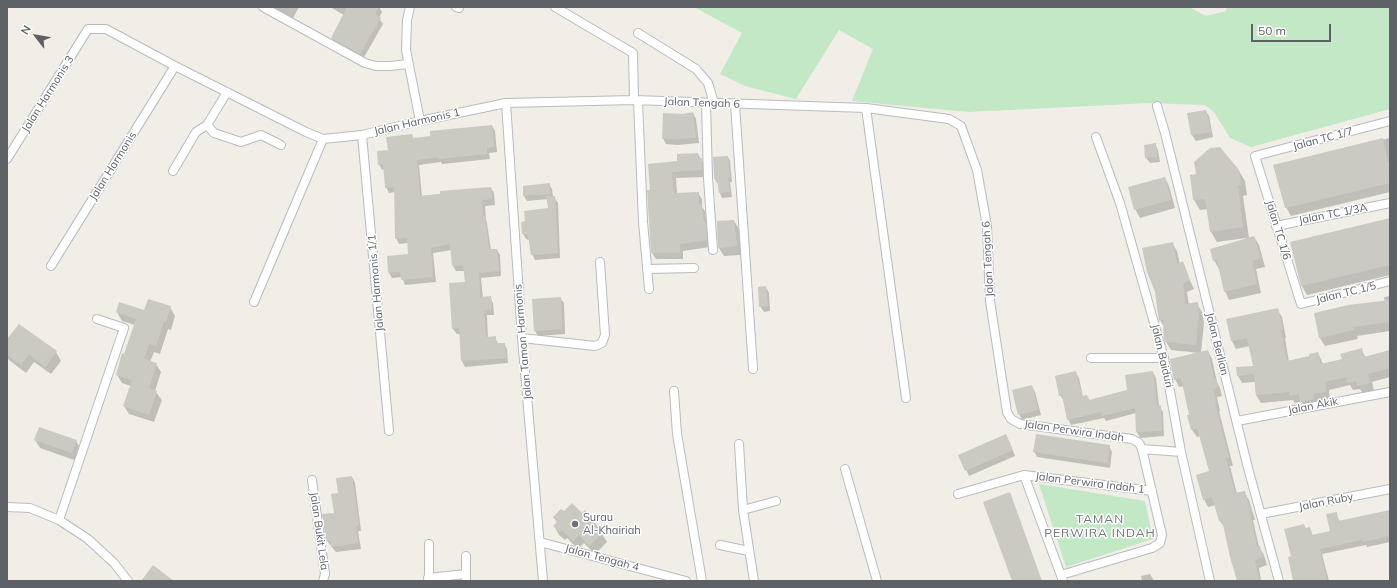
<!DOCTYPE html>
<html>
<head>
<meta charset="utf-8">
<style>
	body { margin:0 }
	#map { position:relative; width:1397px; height:588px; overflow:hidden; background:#f0eee6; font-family:Mulish,sans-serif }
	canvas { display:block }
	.frame { position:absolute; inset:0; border:8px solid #5d6166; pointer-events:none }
	.north { position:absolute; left:16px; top:16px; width:40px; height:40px; -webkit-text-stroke:3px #fff; paint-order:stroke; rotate:301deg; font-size:11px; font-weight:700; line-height:16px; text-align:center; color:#5d6166 }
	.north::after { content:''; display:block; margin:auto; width:14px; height:18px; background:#5d6166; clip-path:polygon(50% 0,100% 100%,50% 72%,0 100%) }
	.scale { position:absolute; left:1251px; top:24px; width:80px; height:18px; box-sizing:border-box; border:2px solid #5d6166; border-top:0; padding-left:5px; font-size:12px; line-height:14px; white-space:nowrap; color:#5d6166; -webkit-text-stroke:3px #fff; paint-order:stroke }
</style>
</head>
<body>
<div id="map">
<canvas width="1397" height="588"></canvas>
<div class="frame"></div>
<div class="north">N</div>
<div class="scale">50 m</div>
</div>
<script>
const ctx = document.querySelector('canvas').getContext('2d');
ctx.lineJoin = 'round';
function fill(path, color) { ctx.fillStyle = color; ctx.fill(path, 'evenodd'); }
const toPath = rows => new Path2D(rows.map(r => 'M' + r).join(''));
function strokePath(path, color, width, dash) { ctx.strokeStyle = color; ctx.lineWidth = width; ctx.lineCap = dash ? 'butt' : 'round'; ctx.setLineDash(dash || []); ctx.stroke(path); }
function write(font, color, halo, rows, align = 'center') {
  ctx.font = font + ' Mulish,sans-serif'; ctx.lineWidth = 3; ctx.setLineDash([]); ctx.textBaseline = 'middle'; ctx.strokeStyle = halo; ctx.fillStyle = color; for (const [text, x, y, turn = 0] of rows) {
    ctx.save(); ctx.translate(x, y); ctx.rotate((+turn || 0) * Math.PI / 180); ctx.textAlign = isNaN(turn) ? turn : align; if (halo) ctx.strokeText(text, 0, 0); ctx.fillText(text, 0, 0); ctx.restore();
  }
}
const green = toPath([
	[694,7,1189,7,1206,16,1226,11,1227,7,1390,7,1390,109,1251,147,1230,138,1214,112,1205,105,1149,103,968,112,852,101,873,49,839,30,796,99,745,86,720,74,742,33],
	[1039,484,1145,501,1153,539,1066,567]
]);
const shadow = toPath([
	[268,7,299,7,292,20],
	[330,7,379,7,382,12,379,18,383,24,363,59,335,43,332,38,344,15],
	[1206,111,1209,116,1213,137,1196,141,1192,135,1188,114],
	[693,113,696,119,699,143,678,145,666,144,663,138,684,115],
	[492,126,495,131,497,152,489,153,490,159,442,164,441,162,419,165,422,196,491,188,494,193,495,205,485,206,486,220,487,223,491,250,497,250,500,255,501,276,481,278,483,298,490,297,493,303,494,315,487,315,488,338,495,337,498,344,504,344,507,349,508,363,465,367,462,361,460,334,457,334,453,329,466,283,465,271,456,271,453,266,452,250,433,253,436,282,405,285,402,277,392,278,389,273,409,255,408,243,399,244,396,238,395,192,389,193,386,187,384,169,382,170,379,164,389,150,412,135,414,139],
	[1390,138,1390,192,1291,216,1286,207,1274,165],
	[1155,144,1158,150,1160,162,1150,163,1146,158],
	[698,154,705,166,705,177,676,178,677,194,698,193,702,199,702,207,705,211,707,226,709,230,710,247,683,251,683,259,656,259,652,253,651,191,678,162],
	[728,157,730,161,732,182,730,182,732,197,722,198,720,193,719,183,717,183,715,179],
	[1239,171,1245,181,1247,195,1243,196,1249,238,1254,237,1259,245,1265,267,1256,269,1261,293,1229,300,1225,291,1219,269,1214,260,1246,239,1246,238,1217,242,1211,232,1208,209,1200,210,1194,200,1191,176],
	[1165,178,1169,186,1175,208,1140,218,1135,209],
	[549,184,552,189,553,197,554,197,558,203,560,258,535,260,532,254,529,240,526,239,523,233,549,209,548,199,527,201,524,196],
	[1390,219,1390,275,1307,295,1302,286,1291,243],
	[734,221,739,229,741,255,724,256,719,248],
	[1172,243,1177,251,1180,264,1182,263,1194,289,1187,292,1189,305,1197,304,1202,312,1204,323,1201,353,1208,351,1212,359,1217,382,1220,388,1222,396,1217,397,1220,411,1219,411,1233,466,1230,466,1237,494,1244,492,1249,500,1255,520,1253,520,1259,547,1264,555,1267,565,1259,568,1261,581,1239,581,1225,528,1220,521,1216,505,1208,507,1204,499,1210,472,1200,436,1197,437,1192,430,1184,386,1179,387,1175,379,1199,353,1171,350,1166,342,1165,328,1160,320],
	[766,287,769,293,770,311,764,312,760,306],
	[1390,296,1390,331,1357,336,1358,339,1325,346,1320,338,1315,314,1385,302,1384,297],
	[560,298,564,303,565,334,538,336,535,331,533,300],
	[170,307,175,316,171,330,168,329,160,354,154,352,150,362,156,364,161,372,155,391,162,400,154,422,129,414,124,406,131,386,122,383,117,375,125,355,135,325,122,321,117,312,145,311],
	[1277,309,1282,317,1286,338,1285,338,1289,362,1311,357,1318,353,1323,364,1343,360,1361,349,1366,358,1390,352,1390,377,1372,382,1374,391,1363,394,1360,389,1353,390,1350,385,1329,390,1330,400,1306,409,1302,402,1295,403,1293,400,1261,403,1256,395,1255,382,1242,383,1238,376,1254,366,1250,346,1236,349,1232,341],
	[7,341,56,352,61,361,51,374,34,362,26,373,9,360,7,357],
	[1153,372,1156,378,1159,406,1163,412,1164,436,1140,438,1137,432,1136,413,1106,421,1104,418,1071,425,1068,419,1064,401,1060,395,1076,373,1079,378,1083,397,1087,396,1090,401,1128,391],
	[1032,386,1035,392,1041,415,1022,420,1019,414],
	[35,440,76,441,81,450,77,461,40,448],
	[1009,441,1015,456,969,476,960,456],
	[1109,446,1112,452,1110,468,1037,457,1034,451],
	[352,477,355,483,361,531,358,531,361,549,336,552,327,541,335,513],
	[1390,511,1390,542,1367,547,1366,545,1322,554,1329,581,1299,581,1292,557,1304,525,1306,529,1310,528,1313,536,1331,532,1336,513,1340,522],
	[564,513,582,514,594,521,607,542,595,554,584,543,578,549,567,538,565,540,559,535,554,526,557,523,554,517],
	[1150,574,1154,581,1142,581,1141,576]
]);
const building = toPath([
	[347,7,379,7,375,14,381,18,360,54,331,38],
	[1206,110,1211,132,1191,135,1187,113],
	[693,112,696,138,674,139,662,139,663,113,683,114],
	[492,125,494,147,487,148,487,154,438,159,438,157,417,160,420,196,440,194,440,191,491,187,492,199,482,200,483,216,485,216,489,249,497,249,499,271,479,273,480,297,491,296,492,309,484,310,486,337,496,336,496,343,505,343,506,358,461,361,459,328,452,329,449,283,465,282,463,265,452,266,450,244,431,248,433,277,401,280,400,272,388,273,387,256,408,254,407,238,395,239,394,187,385,188,383,164,378,165,377,151,388,150,386,137,412,134,413,138,430,136,430,131],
	[1383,138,1388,162,1390,162,1390,183,1285,208,1273,165],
	[1156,143,1157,157,1145,158,1144,145],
	[1220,147,1239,170,1241,185,1238,185,1243,227,1210,232,1205,199,1193,200,1190,175,1196,174,1194,162,1210,148],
	[698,153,698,158,702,158,702,170,672,172,674,193,699,192,699,204,701,204,704,223,706,222,707,240,680,244,680,253,651,253,647,190,650,190,648,164,677,161,677,154],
	[728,156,730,177,728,178,730,192,719,193,717,179,714,179,713,157],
	[1165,177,1171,200,1134,210,1128,187],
	[550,183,550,194,523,196,523,186],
	[546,196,555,196,558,253,531,255,528,235,522,234,521,222,525,221,524,211,548,208],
	[1390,218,1390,265,1301,286,1290,242],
	[734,220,737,246,718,248,717,221],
	[1254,236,1261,258,1252,261,1257,284,1224,292,1217,260,1213,261,1210,249],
	[1173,242,1177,264,1183,261,1190,280,1183,283,1185,304,1198,302,1199,314,1196,345,1165,342,1163,334,1164,320,1159,321,1155,292,1147,272,1142,248],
	[766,286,768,306,759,307,758,287],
	[561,297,562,329,534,331,532,299],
	[148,299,171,306,166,322,164,321,156,346,149,344,144,359,157,363,149,388,157,391,149,415,123,406,132,380,116,375,122,353,124,354,136,319,116,312,119,302,144,310],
	[1390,300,1390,322,1353,327,1354,330,1319,338,1314,313,1348,305],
	[1278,308,1283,330,1281,330,1287,361,1309,356,1309,354,1318,352,1321,364,1342,359,1340,354,1362,348,1364,357,1390,350,1390,368,1368,374,1370,383,1357,386,1356,381,1348,383,1346,377,1325,382,1326,392,1313,394,1314,399,1300,402,1299,394,1290,396,1289,392,1256,395,1254,374,1237,376,1236,367,1253,366,1247,338,1231,341,1226,319],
	[19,324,57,351,45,367,29,354,21,365,7,355,7,339],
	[1208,350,1214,379,1216,379,1218,388,1213,389,1216,403,1215,403,1229,458,1226,458,1235,493,1245,491,1251,512,1250,512,1257,547,1260,546,1263,557,1255,560,1259,581,1237,581,1230,557,1222,520,1219,521,1212,497,1203,500,1196,475,1209,471,1197,428,1191,430,1187,415,1189,415,1181,378,1174,380,1172,372,1170,359],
	[1076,371,1082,396,1087,395,1089,400,1127,390,1125,375,1153,371,1157,406,1161,405,1162,431,1136,432,1135,408,1102,416,1101,412,1067,420,1062,395,1059,396,1055,376],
	[1032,385,1038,410,1018,415,1012,390],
	[39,427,77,440,72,453,34,440],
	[1006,434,1013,450,965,471,958,455],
	[1036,434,1110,445,1107,463,1033,452],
	[352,476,359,525,356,526,358,543,331,547,331,541,326,541,322,514,334,513,331,494,338,493,336,478],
	[1010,492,1042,581,1012,581,983,502],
	[572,503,582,513,585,510,595,521,593,523,603,533,589,546,579,535,573,541,562,530,560,532,553,526,557,522,553,517,561,509,564,511],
	[1390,510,1390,536,1363,542,1362,540,1320,549,1327,581,1293,581,1288,557,1291,556,1284,529,1304,524,1305,528,1310,527,1312,535,1330,531,1326,514,1337,512,1338,521],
	[153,565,174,581,141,581]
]);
const street = toPath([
	[263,7,365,63,376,66,390,66,408,64],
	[410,7,407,20,406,50,420,121],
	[456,7,459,8],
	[555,7,633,53,634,100],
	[638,33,696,69,708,83,714,103],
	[638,101,643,222,649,289],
	[506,103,522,338,543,581],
	[706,103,708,178,713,250],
	[735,104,753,369],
	[1157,106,1165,133,1248,468,1279,581],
	[866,108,906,398],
	[1390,121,1255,156,1301,304,1390,281],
	[207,125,214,133,241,142,261,135,281,145],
	[362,135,389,431],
	[1096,137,1120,203,1164,358,1181,452,1210,581],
	[7,159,88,29,106,29,175,66,306,132,323,139,362,135,420,121,506,103,634,100,866,108,949,119,961,126,977,170,987,226,990,301,1007,412,1011,419,1020,424,1132,439,1139,443,1142,449,1162,535,1160,543,1152,548,1061,575],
	[173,171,196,132,207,125,227,92],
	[1276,226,1390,203],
	[51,266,175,66],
	[647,269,694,268],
	[254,302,323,139],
	[522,338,595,346,602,343,605,335,600,262],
	[1091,358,1164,358],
	[674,391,677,434,702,581],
	[1237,421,1390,392],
	[739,444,743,510],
	[1142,449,1181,452],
	[845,469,877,581],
	[1024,475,1063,581],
	[312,480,325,574,323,581],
	[958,494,1024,475,1152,491],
	[7,507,30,508,59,520,88,539,114,563,128,581],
	[1261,514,1390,489],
	[59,520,124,328,97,319],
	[540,542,686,581],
	[720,545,749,551],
	[428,578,466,574],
	[429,581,429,544],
	[466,581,466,556],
	[754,581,743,510,776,501]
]);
const markers = [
	[575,524,4,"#6b7280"]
];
const streetNames = [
	["Jalan Harmonis 3",48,94,-58],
	["Jalan Tengah 6",702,103,2],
	["Jalan Harmonis 1",417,122,-13],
	["Jalan TC 1/7",1323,139,-15],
	["Jalan Harmonis",113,166,-58],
	["Jalan TC 1/3A",1333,214,-11],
	["Jalan TC 1/6",1278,230,73],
	["Jalan Tengah 6",988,259,-93],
	["Jalan Harmonis 1/1",376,283,-95],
	["Jalan TC 1/5",1346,293,-14],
	["Jalan Taman Harmonis",523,342,-95],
	["Jalan Berlian",1217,344,76],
	["Jalan Baiduri",1162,356,77],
	["Jalan Akik",1313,406,-11],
	["Jalan Perwira Indah",1074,431,8],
	["Jalan Perwira Indah 1",1090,483,7],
	["Jalan Ruby",1326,502,-11],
	["Jalan Bukit Lela",319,531,82],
	["Jalan Tengah 4",602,558,15]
];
const worshipNames = [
	["Surau",583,518],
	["Al-Khairiah",583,531]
];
const neighbourhoodNames = [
	["TAMAN",1100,519],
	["PERWIRA INDAH",1100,533]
];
fill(green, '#c2e8c5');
fill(shadow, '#0003');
fill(building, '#cbcac2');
strokePath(street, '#b8bbc0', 10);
strokePath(street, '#fff', 8);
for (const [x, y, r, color] of markers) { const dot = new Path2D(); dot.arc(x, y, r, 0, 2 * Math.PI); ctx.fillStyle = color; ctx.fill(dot); strokePath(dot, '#fff', 1.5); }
write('11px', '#5d6166', '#fff', streetNames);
write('11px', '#5b616d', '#fff', worshipNames, 'left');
ctx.letterSpacing = '1px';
write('12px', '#6e7378', '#fff', neighbourhoodNames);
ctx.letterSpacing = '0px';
</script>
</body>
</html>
